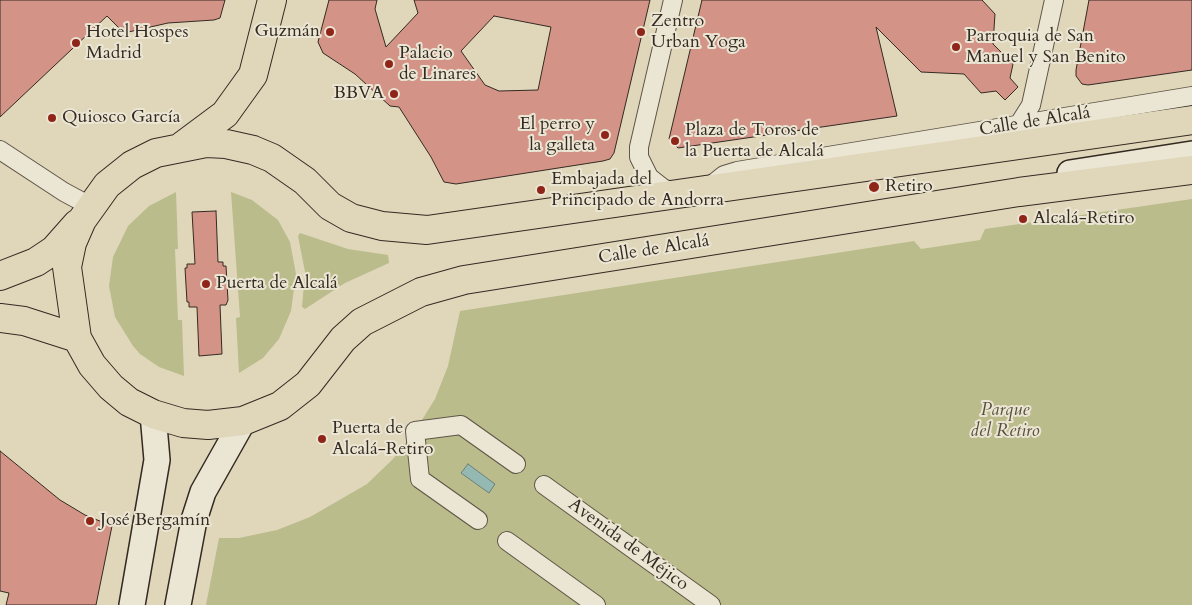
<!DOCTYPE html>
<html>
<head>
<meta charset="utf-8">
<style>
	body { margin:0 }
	canvas { display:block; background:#e0d7bb }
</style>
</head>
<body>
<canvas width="1192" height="605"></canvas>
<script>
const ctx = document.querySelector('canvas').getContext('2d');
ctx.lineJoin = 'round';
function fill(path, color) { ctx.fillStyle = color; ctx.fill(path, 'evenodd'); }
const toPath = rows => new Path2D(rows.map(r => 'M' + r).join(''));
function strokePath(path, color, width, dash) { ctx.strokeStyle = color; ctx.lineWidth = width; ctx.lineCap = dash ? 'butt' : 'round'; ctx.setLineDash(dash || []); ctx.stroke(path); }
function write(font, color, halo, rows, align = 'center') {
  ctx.font = font + ' Cardo,serif'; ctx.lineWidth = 4; ctx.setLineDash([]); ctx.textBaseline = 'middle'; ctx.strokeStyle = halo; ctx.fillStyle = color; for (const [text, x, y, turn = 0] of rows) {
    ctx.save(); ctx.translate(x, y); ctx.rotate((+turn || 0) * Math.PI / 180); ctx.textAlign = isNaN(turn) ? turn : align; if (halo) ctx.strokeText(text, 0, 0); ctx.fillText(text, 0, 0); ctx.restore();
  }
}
const green = toPath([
	[176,192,178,249,175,249,178,320,182,320,184,376,159,367,140,354,133,346,115,317,109,286,113,257,128,226,149,206],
	[231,192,252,200,278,220,290,242,296,274,291,311,279,339,263,358,239,373,236,318,240,317],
	[1192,199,1192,605,206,605,219,538,239,538,277,530,310,517,367,484,393,459,415,431,435,399,448,366,460,311,914,241,921,249,980,240,985,229],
	[300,233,348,249,388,255,389,263,345,283,305,309,302,307,305,272,298,236]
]);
const water = toPath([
	[468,464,495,484,489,493,461,473,468,464]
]);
const building = toPath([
	[0,0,225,0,220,18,214,20,168,23,124,33,107,16,0,117,0,0],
	[329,0,377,0,375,9,386,47,418,13,414,0,650,0,614,153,610,159,603,161,456,184,444,182,431,157,399,107,390,106,355,74,323,53,318,42,329,0],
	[494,16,551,27,538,90,499,91,485,85,461,51,494,16],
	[702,0,982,0,995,14,993,44,1013,64,1010,78,1018,87,1005,100,996,91,981,93,964,74,921,72,876,27,897,116,678,148,669,139,702,0],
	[1089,0,1192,0,1192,70,1088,85,1082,84,1076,76,1076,70,1089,0],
	[216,211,218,262,223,262,223,266,226,266,228,300,226,305,220,305,222,354,199,356,197,307,189,307,189,302,187,302,185,268,187,268,187,264,195,264,192,212,216,211],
	[0,451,60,500,85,515,112,526,96,605,6,605,9,593,0,591,0,451]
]);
const street = toPath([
	[673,0,639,147,639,157,649,177,663,188,677,194],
	[1019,124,1031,105,1054,0],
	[0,150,64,192,90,206],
	[714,183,724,175,737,171,1192,96],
	[544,485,711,605],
	[478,520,420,479,415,431,461,425,516,464],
	[507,541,596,605]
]);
const secondary = toPath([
	[1070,173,1192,154],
	[132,605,157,460,153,414],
	[178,605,194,520,203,492,243,421]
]);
const primary = toPath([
	[1192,120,427,230,382,226,351,218,330,206,305,181,272,158,253,150,226,144,206,143,156,153,132,165,107,185,82,220,72,243,67,267,77,338,92,365,111,387,129,402,153,414,183,423,208,425,243,421,280,406,308,384,343,339,362,322,421,292,464,280,1019,192,1192,170],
	[182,146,225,114,253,75,272,0],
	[0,276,36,262,54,250,77,224],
	[0,318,24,321,77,338]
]);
const markers = [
	[330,32,5,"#8f2418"],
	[641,32,5,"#8f2418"],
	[76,43,5,"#8f2418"],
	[956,47,5,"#8f2418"],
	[389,64,5,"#8f2418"],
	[394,94,5,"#8f2418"],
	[52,118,5,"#8f2418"],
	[605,135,5,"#8f2418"],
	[675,141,5,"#8f2418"],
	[874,187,6,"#8f2418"],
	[541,190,5,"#8f2418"],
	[1023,219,5,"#8f2418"],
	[206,284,5,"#8f2418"],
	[322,439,5,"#8f2418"],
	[90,521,5,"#8f2418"]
];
const poiNames = [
	["Zentro",651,22],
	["Urban Yoga",651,43],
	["Guzmán",320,32,"right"],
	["Hotel Hospes",86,33],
	["Madrid",86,54],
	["Parroquia de San",966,37],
	["Manuel y San Benito",966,58],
	["Palacio",399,54],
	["de Linares",399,75],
	["BBVA",384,94,"right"],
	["Quiosco García",62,118],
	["El perro y",595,125,"right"],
	["la galleta",595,146,"right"],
	["Plaza de Toros de",685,131],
	["la Puerta de Alcalá",685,152],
	["Embajada del",551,180],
	["Principado de Andorra",551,201],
	["Retiro",885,187],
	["Alcalá-Retiro",1033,219],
	["Puerta de Alcalá",216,284],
	["Puerta de",332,429],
	["Alcalá-Retiro",332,450],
	["José Bergamín",100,521]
];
const streetNames = [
	["Calle de Alcalá",1035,122,-9],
	["Calle de Alcalá",654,250,-9],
	["Avenida de Méjico",628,545,36]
];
const parkNames = [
	["Parque",1005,411],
	["del Retiro",1005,432]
];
fill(green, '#babc8b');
fill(water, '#94b9b2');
strokePath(water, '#6e8078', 1);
fill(building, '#d49387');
strokePath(building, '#342a22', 1);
strokePath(street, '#5f5548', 20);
strokePath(secondary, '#342a22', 28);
strokePath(primary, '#342a22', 30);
strokePath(street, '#ebe5d3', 18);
strokePath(secondary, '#ebe5d3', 25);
strokePath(primary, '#e0d7bb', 28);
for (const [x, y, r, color] of markers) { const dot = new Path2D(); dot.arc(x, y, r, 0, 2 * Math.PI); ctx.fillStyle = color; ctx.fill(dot); strokePath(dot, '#ebe5d3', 2); }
write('18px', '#342a22', '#ebe5d3', poiNames, 'left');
write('18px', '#342a22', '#ebe5d3', streetNames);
write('italic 18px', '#564e3c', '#ebe5d3', parkNames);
</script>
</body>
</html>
